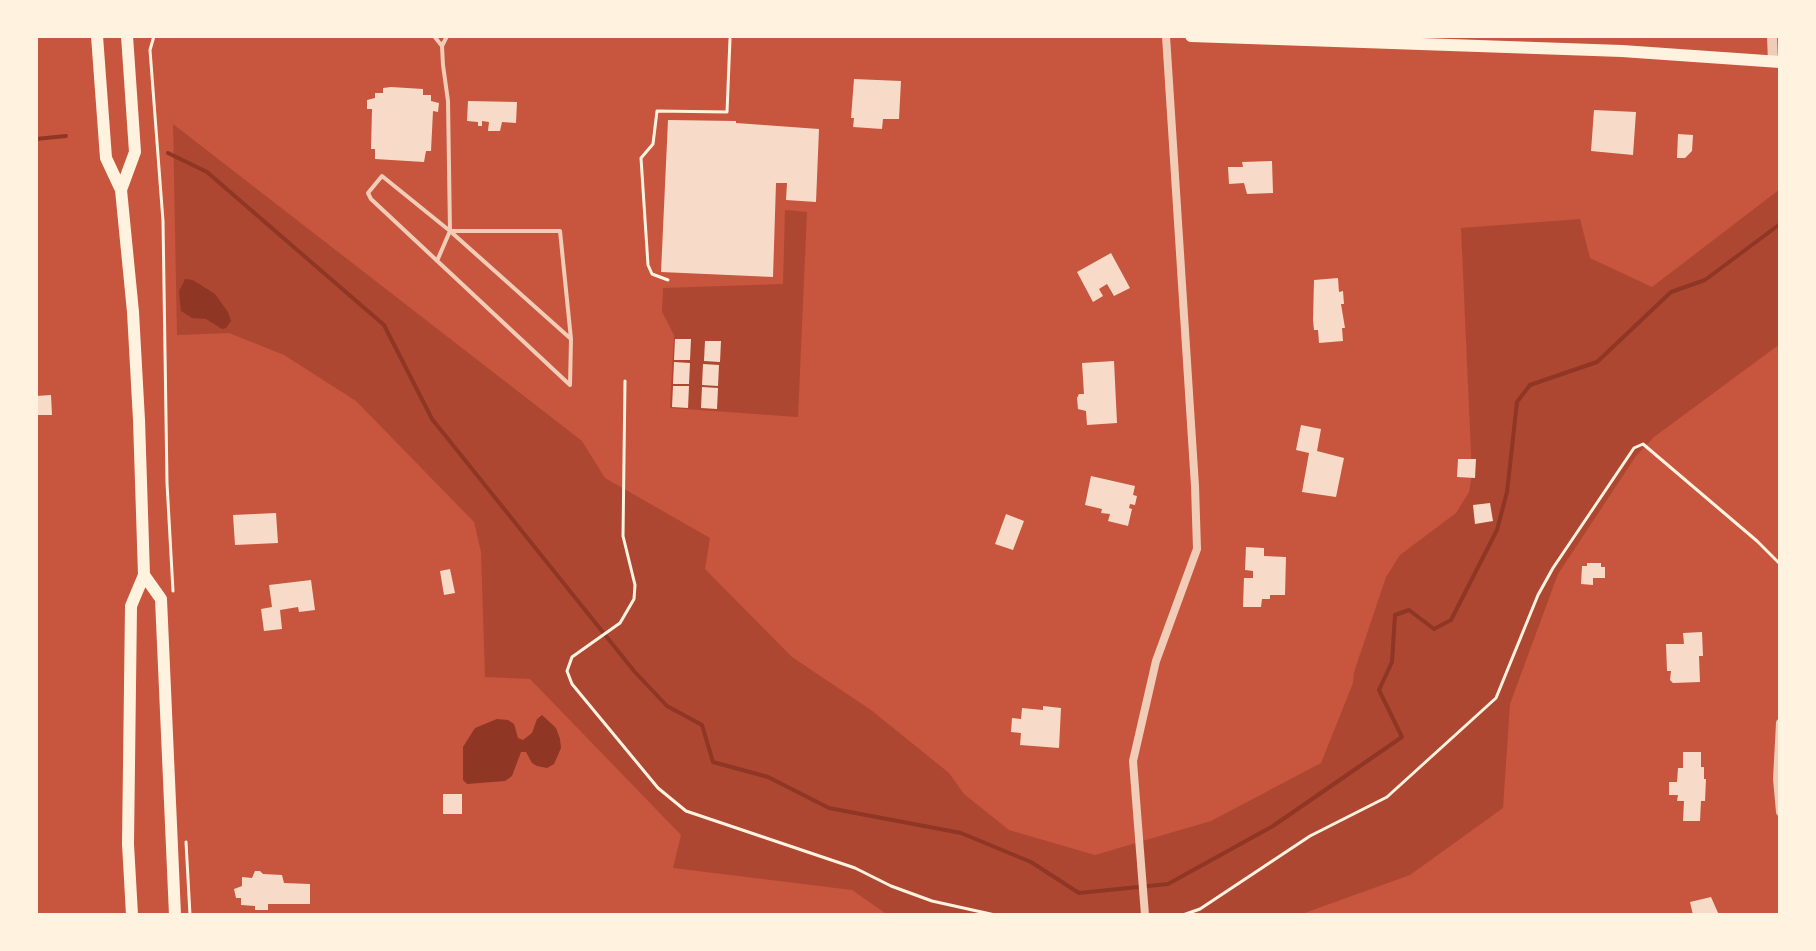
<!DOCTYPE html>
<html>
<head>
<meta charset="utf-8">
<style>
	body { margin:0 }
	#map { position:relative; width:1816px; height:951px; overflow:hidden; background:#c8553d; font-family:"IBM Plex Sans",sans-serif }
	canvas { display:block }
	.frame { position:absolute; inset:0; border:38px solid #fff3e0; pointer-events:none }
</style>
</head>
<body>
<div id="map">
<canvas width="1816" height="951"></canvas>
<div class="frame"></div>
</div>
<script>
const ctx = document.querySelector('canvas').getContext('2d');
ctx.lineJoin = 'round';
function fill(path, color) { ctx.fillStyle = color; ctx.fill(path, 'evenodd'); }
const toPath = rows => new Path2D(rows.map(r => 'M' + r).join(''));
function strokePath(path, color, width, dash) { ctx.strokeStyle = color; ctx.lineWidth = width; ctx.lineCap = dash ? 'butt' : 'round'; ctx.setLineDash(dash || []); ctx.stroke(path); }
const green = toPath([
	[173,124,582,441,605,478,710,538,705,569,792,657,871,710,949,773,964,794,1009,830,1095,855,1211,821,1321,763,1353,683,1354,672,1386,577,1400,555,1456,513,1469,492,1472,475,1461,228,1580,219,1590,258,1652,287,1780,189,1780,344,1654,437,1636,456,1558,574,1510,704,1503,808,1410,875,1299,915,888,915,852,890,673,868,681,835,530,679,485,677,481,552,474,522,356,401,284,355,229,333,177,335],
	[785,210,807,212,798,417,670,408,674,335,662,312,663,288,783,284]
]);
const water = toPath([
	[185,279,193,280,215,294,228,312,231,321,226,328,222,329,206,319,192,318,181,311,179,291],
	[542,715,556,728,560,739,561,748,554,764,547,768,537,766,532,763,526,752,521,752,512,776,505,781,467,784,463,780,463,747,475,728,497,719,508,720,514,724,518,738,523,740,532,733,537,719]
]);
const stream = toPath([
	[36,139,66,136],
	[168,153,207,172,384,325,432,419,634,671,667,706,702,725,713,762,768,777,829,808,961,833,1031,862,1079,893,1168,884,1273,826,1402,737,1379,690,1392,662,1395,615,1409,610,1434,629,1451,620,1497,530,1507,492,1517,402,1530,385,1597,362,1671,292,1705,280,1780,224]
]);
const building = toPath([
	[854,79,901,81,899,119,883,119,882,129,853,127,854,118,851,118],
	[391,87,423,89,423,95,431,95,431,101,439,103,438,112,433,111,431,151,426,151,424,162,375,159,375,149,371,149,372,109,367,109,367,100,375,98,375,93,383,93,383,88],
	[468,101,517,102,516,123,502,122,500,131,488,131,489,122,482,121,482,126,478,126,478,122,467,121],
	[1594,110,1636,112,1633,155,1591,151],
	[668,120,736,121,736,123,819,129,816,202,786,200,787,183,776,183,773,277,661,272],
	[1678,134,1693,135,1692,151,1685,158,1677,158],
	[1272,161,1273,193,1247,194,1244,183,1229,184,1228,167,1243,167,1242,162],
	[1111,253,1130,288,1114,296,1107,284,1099,289,1103,296,1093,302,1077,272],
	[1338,278,1339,292,1343,291,1344,304,1341,304,1345,328,1342,328,1343,341,1319,343,1318,330,1314,330,1313,320,1314,280],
	[675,339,691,339,690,360,674,360],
	[705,341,721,341,720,362,704,361],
	[1114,361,1117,423,1087,425,1086,411,1078,409,1077,398,1079,394,1084,394,1082,363],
	[674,362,690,363,689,384,673,384],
	[703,364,719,365,718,386,702,385],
	[673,386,689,386,688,408,672,407],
	[702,387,718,388,717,409,701,408],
	[51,395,52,415,36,415,36,396],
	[1301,425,1321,429,1317,451,1344,458,1336,497,1302,492,1309,453,1296,450],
	[1458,459,1476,459,1475,478,1457,477],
	[1091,476,1135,486,1133,495,1137,496,1135,505,1130,504,1129,508,1132,509,1128,526,1108,521,1110,514,1101,513,1102,509,1085,505],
	[1490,503,1493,521,1475,524,1473,505],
	[276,513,278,543,235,545,233,515],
	[1006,514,1024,521,1013,550,995,544],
	[1246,547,1264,548,1264,556,1286,557,1285,595,1270,595,1270,599,1262,599,1261,607,1243,607,1244,578,1253,578,1253,571,1245,570],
	[1587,563,1601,563,1601,567,1605,567,1605,578,1593,578,1593,585,1581,584,1582,566,1587,566],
	[450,569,455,593,444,595,440,571],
	[311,580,315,610,299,612,298,607,280,610,282,629,264,631,261,609,272,607,269,585],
	[1702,632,1703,656,1699,656,1700,682,1673,683,1670,680,1671,671,1667,671,1666,644,1684,644,1683,633],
	[1043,706,1061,708,1059,748,1020,745,1021,733,1011,732,1012,718,1021,719,1022,708,1043,710],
	[1683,752,1701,752,1701,767,1704,767,1704,779,1706,779,1705,801,1701,801,1700,821,1683,821,1684,801,1677,801,1678,795,1669,795,1669,782,1677,782,1678,768,1683,768],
	[443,794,462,794,462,814,443,814],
	[255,871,260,871,263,874,282,875,284,883,310,884,310,904,268,904,268,910,255,910,255,906,241,905,241,898,236,898,234,889,242,886,242,877,252,878],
	[1711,897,1719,915,1693,915,1690,902]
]);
const path = toPath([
	[154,36,150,50,163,221,167,483,173,591],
	[668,280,652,274,648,265,641,158,653,144,657,111,727,112,730,39],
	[625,381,623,536,635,585,634,599,620,623,572,657,567,671,572,684,658,788,686,811,855,868,891,886,932,901,995,915],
	[186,842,190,915],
	[1183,915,1200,909,1310,836,1387,797,1496,698,1538,595,1553,568,1634,448,1643,444,1757,541,1780,564]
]);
const service = toPath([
	[434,36,442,46],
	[447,36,442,46,443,65,448,101,450,231,560,231,571,339,570,385,371,199,368,193,382,176,450,231,571,339],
	[437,261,450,231]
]);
const minor = toPath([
	[1780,723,1777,779,1780,812],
	[1145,915,1133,761,1156,661,1197,549,1195,486,1166,36]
]);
const tertiary = toPath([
	[1772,36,1773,62]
]);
const secondary = toPath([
	[97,36,106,158,121,190,133,312,139,420,144,575,131,606,128,844,132,915],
	[1191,36,1622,51,1780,62],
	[121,190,135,152,127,36],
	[144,575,161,599,175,915]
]);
fill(green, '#ae4732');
fill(water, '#8f3625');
strokePath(stream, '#8f3625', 4);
fill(building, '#f7dbc8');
strokePath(path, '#fff3e0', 3);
strokePath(service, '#f1ccb7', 4);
strokePath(minor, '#f1ccb7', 8);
strokePath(tertiary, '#f1ccb7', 10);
strokePath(secondary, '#fff3e0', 12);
</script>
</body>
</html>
